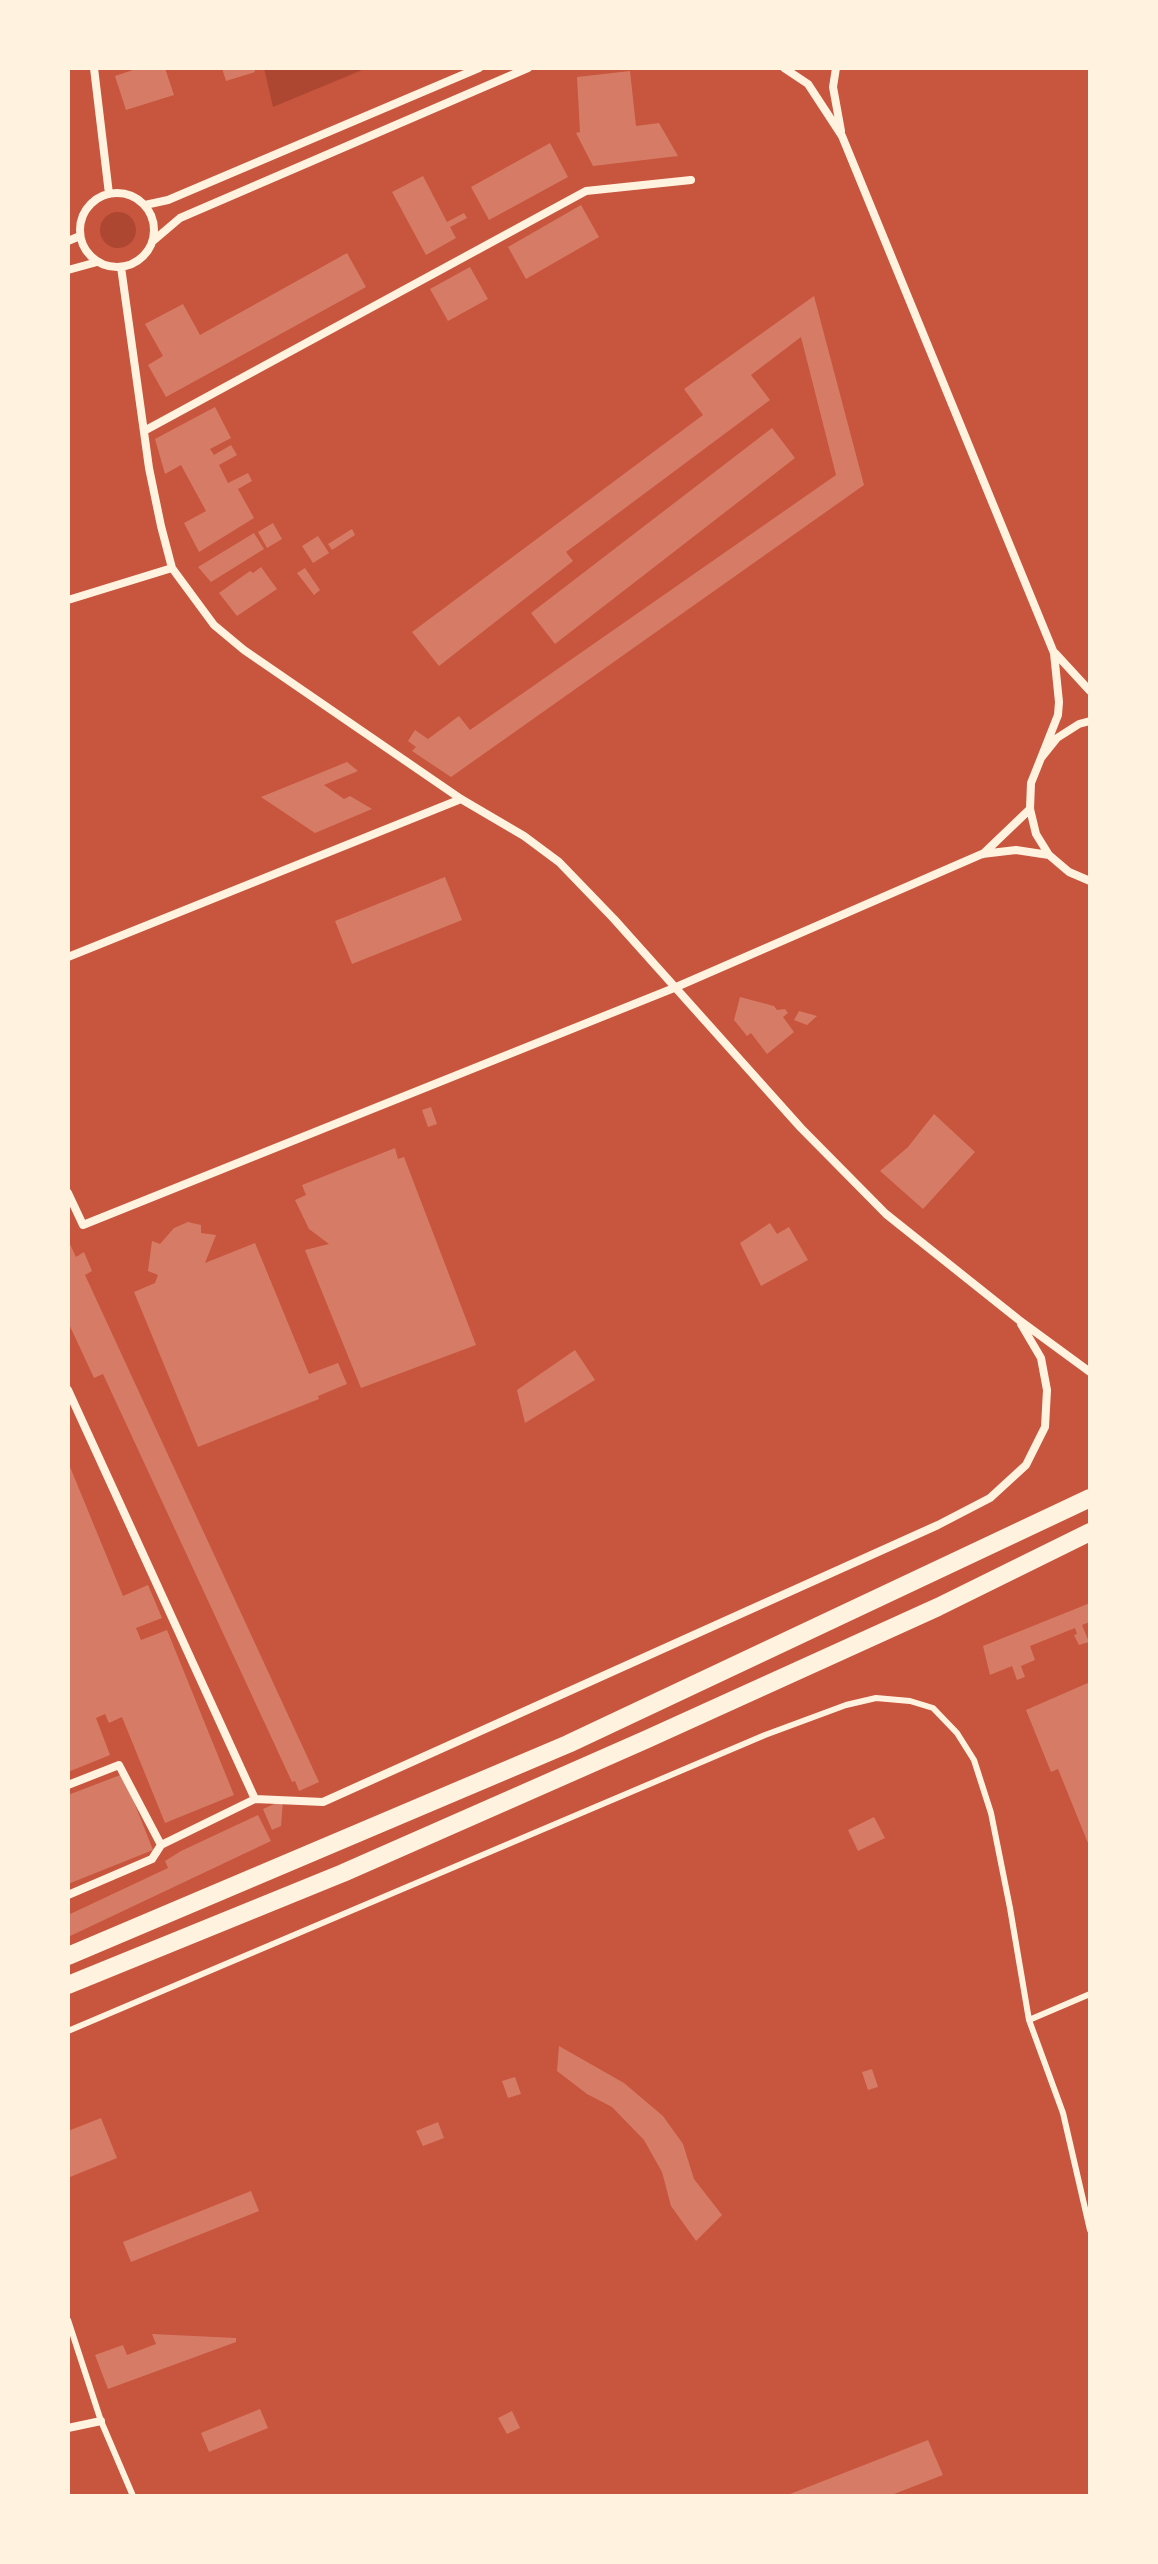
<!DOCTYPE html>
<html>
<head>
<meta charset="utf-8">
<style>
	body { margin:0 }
	#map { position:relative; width:1158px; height:2564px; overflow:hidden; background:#c8553d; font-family:Manrope,sans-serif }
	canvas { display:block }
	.frame { position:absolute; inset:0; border:70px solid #fff3e0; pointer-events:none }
</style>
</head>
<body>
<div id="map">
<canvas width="1158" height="2564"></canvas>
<div class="frame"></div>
</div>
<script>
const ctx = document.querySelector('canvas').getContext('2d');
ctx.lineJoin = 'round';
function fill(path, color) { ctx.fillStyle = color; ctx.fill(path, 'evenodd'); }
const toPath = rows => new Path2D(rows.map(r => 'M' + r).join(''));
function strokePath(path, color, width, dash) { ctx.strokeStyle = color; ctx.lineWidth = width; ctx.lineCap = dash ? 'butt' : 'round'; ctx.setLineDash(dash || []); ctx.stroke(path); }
const green = toPath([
	[264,68,367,68,273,107],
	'100 230a18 18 0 1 1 36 0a18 18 0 1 1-36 0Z'
]);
const building = toPath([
	[139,68,165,68,174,95,126,110,115,76],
	[222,68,254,68,255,72,226,81],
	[630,71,636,126,659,123,678,156,593,166,576,133,580,132,577,77],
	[550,143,568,177,489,220,471,187],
	[423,176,447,222,464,213,467,218,450,227,456,238,426,255,392,192],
	[581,205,599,237,526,279,508,247],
	[347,253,366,287,166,397,148,365,163,356,145,324,183,304,200,335],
	[470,267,488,299,448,321,430,289],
	[814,296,864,485,451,777,412,751,416,747,408,741,415,730,428,739,459,716,470,730,836,475,801,337,751,375,770,400,566,552,573,561,439,666,412,632,703,415,684,389],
	[215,407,231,438,210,449,214,455,231,445,237,455,219,465,228,483,248,473,252,481,238,489,254,518,199,552,184,523,206,511,181,465,165,474,155,439],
	[772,428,795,458,555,644,531,613],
	[273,523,282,539,267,548,258,532],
	[352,529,355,535,332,550,328,544],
	[254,533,264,549,211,582,198,567],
	[318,536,329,553,313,563,302,546],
	[261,567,277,589,237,616,219,593,250,571,253,573],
	[305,568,320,590,314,595,297,573],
	[347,762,358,771,324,785,344,799,350,796,372,809,315,833,261,797],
	[445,877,462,920,352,964,335,921],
	[740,997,774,1006,777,1010,785,1009,788,1013,783,1017,794,1032,767,1054,751,1033,747,1036,734,1020],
	[799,1011,817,1016,807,1025,794,1020],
	[431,1107,437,1124,428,1127,422,1110],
	[934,1114,975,1152,923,1209,880,1171,908,1147],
	[395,1148,398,1159,404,1157,476,1345,361,1388,305,1250,329,1244,309,1229,295,1200,306,1195,302,1185],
	[188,1222,201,1225,201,1233,216,1235,205,1263,255,1243,309,1374,338,1363,347,1384,318,1396,319,1399,198,1447,134,1292,155,1283,158,1275,148,1271,152,1241,160,1244,174,1228],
	[770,1223,777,1234,789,1227,808,1260,761,1286,740,1243],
	[68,1240,76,1257,84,1252,92,1271,85,1275,319,1782,299,1791,295,1781,292,1782,103,1374,94,1378,68,1322],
	[575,1350,595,1380,525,1423,517,1390],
	[68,1462,123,1596,148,1585,162,1618,136,1628,141,1640,167,1630,234,1795,165,1823,122,1717,109,1723,105,1714,96,1718,110,1755,68,1772],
	[1090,1603,1090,1622,1082,1625,1089,1642,1079,1645,1074,1635,1077,1634,1075,1628,1030,1646,1035,1660,1021,1666,1025,1677,1017,1680,1012,1666,990,1675,983,1646],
	[1090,1682,1090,1848,1058,1769,1051,1772,1026,1710],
	[123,1774,153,1850,68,1884,68,1795],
	[283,1800,281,1826,272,1830,263,1809],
	[258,1815,271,1841,68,1937,68,1915,168,1868,165,1861,181,1851],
	[874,1817,885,1838,858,1851,848,1830],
	[559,2046,624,2083,663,2116,683,2144,694,2179,722,2215,696,2241,671,2206,662,2172,644,2140,612,2107,587,2094,557,2071],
	[872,2069,878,2087,868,2090,862,2072],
	[515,2077,521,2094,508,2098,502,2081],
	[101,2118,117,2158,70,2177,68,2171,68,2131],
	[438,2122,444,2138,423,2146,416,2131],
	[251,2191,259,2211,131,2262,123,2242],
	[152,2334,236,2338,236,2342,108,2389,95,2355,123,2345,127,2355,156,2344],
	[260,2409,268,2428,209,2452,201,2433],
	[512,2411,520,2428,507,2434,498,2418],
	[928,2440,943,2475,889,2496,785,2496]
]);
const service = toPath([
	[1029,2020,1063,2113,1090,2230],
	[68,2031,765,1735,846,1705,876,1698,910,1701,933,1708,957,1733,974,1760,991,1813,1010,1908,1029,2020,1090,1994],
	[68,2320,101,2421,133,2496]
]);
const minor = toPath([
	[94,68,109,194],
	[784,68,808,84,842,136,1054,653,1059,702,1058,715,1041,758],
	[836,68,833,87,841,131],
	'80 230a37 37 0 1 1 74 0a37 37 0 1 1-74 0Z',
	[145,205,168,200,479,68],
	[68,241,80,236],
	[153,241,180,218,528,68],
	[121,267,149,468,161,526,172,568,214,625,244,650,461,799,524,836,559,862,614,919,801,1128,886,1214,1019,1320,1090,1372],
	[68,270,97,262],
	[144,431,586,191,691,180],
	[68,600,172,568],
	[1055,653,1090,691],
	[1090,721,1079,724,1057,738,1041,758,1031,783,1030,809,1036,834,1049,855,1069,872,1090,881],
	[983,854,1030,809],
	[68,957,461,799],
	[68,1193,83,1225,674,988,982,854,1016,850,1049,855],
	[68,1390,255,1799],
	[68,1785,119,1765,161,1845],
	[68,1895,152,1859,161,1845,255,1799,323,1802,938,1525,990,1498,1026,1465,1045,1427,1047,1390,1041,1358,1021,1324],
	[68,2428,101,2421]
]);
const primary = toPath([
	[68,1956,568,1744,1090,1498],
	[68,1985,343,1873,645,1740,938,1607,1090,1532]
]);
fill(green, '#ae4732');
fill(building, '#d67c66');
strokePath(service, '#fff3e0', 6);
strokePath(minor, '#fff3e0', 8);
strokePath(primary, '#fff3e0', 18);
</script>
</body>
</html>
